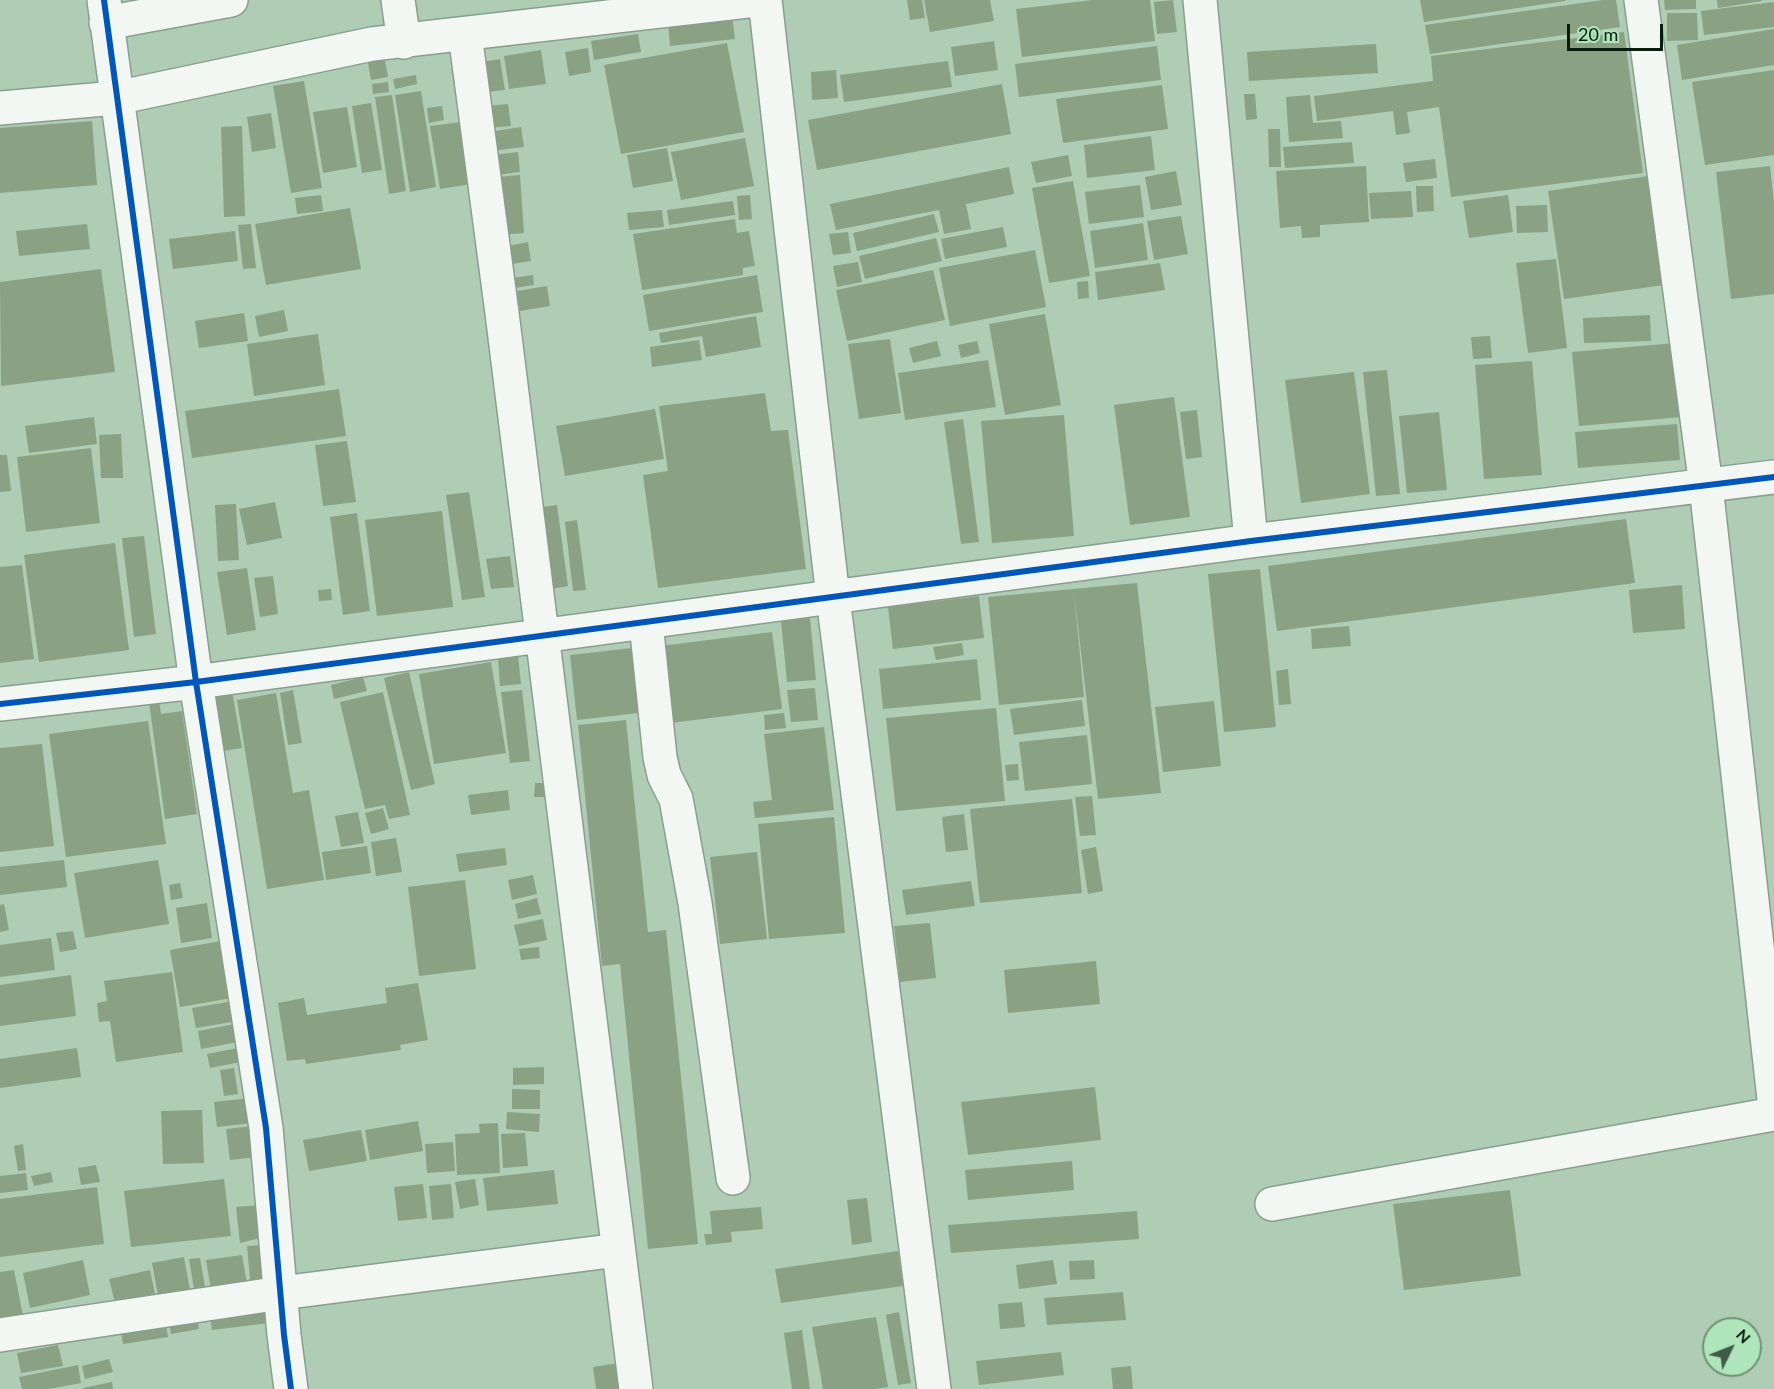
<!DOCTYPE html>
<html>
<head>
<meta charset="utf-8">
<style>
	body { margin:0 }
	#map { position:relative; width:1774px; height:1389px; overflow:hidden; background:#afccb5; font-family:Lato,sans-serif }
	canvas { display:block }
	.north { position:absolute; left:1702px; top:1317px; width:60px; height:60px; box-sizing:border-box; background:#afe5ba; border:2px solid #6c9575; border-radius:50%; rotate:47deg; font-size:16px; font-weight:700; line-height:24px; text-align:center; color:#071c0d }
	.north::after { content:''; display:block; margin:auto; width:21px; height:27px; background:#425a48; clip-path:polygon(50% 0,100% 100%,50% 72%,0 100%) }
	.scale { position:absolute; left:1567px; top:24px; width:96px; height:27px; box-sizing:border-box; border:3px solid #071c0d; border-top:0; padding-left:8px; font-size:18px; line-height:21px; white-space:nowrap; color:#071c0d; -webkit-text-stroke:4px #afe5ba; paint-order:stroke }
</style>
</head>
<body>
<div id="map">
<canvas width="1774" height="1389"></canvas>
<div class="north">N</div>
<div class="scale">20 m</div>
</div>
<script>
const ctx = document.querySelector('canvas').getContext('2d');
ctx.lineJoin = 'round';
function fill(path, color) { ctx.fillStyle = color; ctx.fill(path, 'evenodd'); }
const toPath = rows => new Path2D(rows.map(r => 'M' + r).join(''));
function strokePath(path, color, width, dash) { ctx.strokeStyle = color; ctx.lineWidth = width; ctx.lineCap = dash ? 'butt' : 'round'; ctx.setLineDash(dash || []); ctx.stroke(path); }
const building = toPath([
	[907,0,922,0,925,18,910,20],
	[924,0,990,0,994,21,930,32],
	[1093,0,1150,0,1155,41,1022,57,1016,9],
	[1173,0,1177,32,1157,34,1154,2],
	[1420,0,1565,0,1565,1,1424,22],
	[1603,0,1616,0,1620,27,1430,54,1425,25],
	[1664,0,1696,0,1696,9,1665,10],
	[1717,0,1762,0,1762,1,1718,8],
	[1774,2,1774,27,1704,35,1701,11],
	[1667,13,1697,13,1698,40,1667,41],
	[732,15,735,39,670,46,668,23],
	[1774,29,1774,65,1682,80,1677,45],
	[1624,32,1643,173,1451,197,1439,107,1407,112,1410,133,1396,135,1393,111,1317,121,1314,96,1433,81,1431,56],
	[638,34,641,52,594,60,591,41],
	[994,41,998,70,955,76,951,47],
	[727,43,744,132,621,154,604,65],
	[1376,44,1378,73,1249,81,1247,52],
	[1157,46,1161,80,1019,97,1015,64],
	[588,48,591,72,569,76,565,52],
	[541,50,546,84,509,89,504,56],
	[384,55,388,77,371,80,367,57],
	[500,59,505,90,486,92,482,62],
	[948,61,952,87,844,102,840,75],
	[836,70,838,98,812,100,811,72],
	[1774,70,1774,155,1705,165,1692,82],
	[416,75,417,84,395,89,393,79],
	[304,81,322,188,291,193,273,86],
	[388,82,389,92,373,94,372,84],
	[1002,84,1011,134,817,170,808,120],
	[1162,85,1168,129,1063,143,1056,99],
	[421,91,436,187,410,192,395,95],
	[1244,94,1255,94,1257,119,1246,120],
	[392,95,406,191,389,194,375,97],
	[1310,95,1313,123,1341,121,1343,138,1289,142,1286,97],
	[371,103,382,170,362,173,352,106],
	[508,104,511,126,488,128,486,106],
	[442,106,444,120,429,123,427,108],
	[347,107,357,167,323,173,313,112],
	[271,113,276,148,252,152,247,117],
	[92,121,97,185,0,193,0,128],
	[461,122,471,184,440,189,430,126],
	[242,126,245,216,224,217,221,127],
	[521,127,524,147,491,151,489,132],
	[1268,129,1280,129,1281,167,1269,167],
	[1151,136,1155,170,1087,178,1084,145],
	[745,138,754,186,681,200,671,152],
	[1352,142,1354,163,1285,168,1283,147],
	[667,148,673,181,633,188,627,155],
	[518,152,520,172,489,176,486,156],
	[1068,155,1072,176,1036,183,1031,162],
	[1435,159,1437,178,1406,182,1403,163],
	[1366,166,1369,222,1320,225,1320,237,1302,238,1301,226,1280,228,1276,171],
	[1770,166,1774,203,1774,294,1731,299,1716,172],
	[1009,167,1014,194,966,204,971,229,944,234,939,210,836,230,830,204],
	[1176,171,1182,205,1151,210,1145,177],
	[520,175,524,233,500,235,496,177],
	[1648,176,1664,285,1564,299,1548,191],
	[1073,181,1090,276,1049,283,1032,188],
	[1140,185,1144,217,1089,224,1085,192],
	[1416,186,1433,186,1434,211,1417,212],
	[1411,191,1413,217,1371,219,1369,193],
	[321,195,323,211,297,214,295,198],
	[750,195,752,219,739,220,737,196],
	[1508,195,1513,232,1469,238,1463,201],
	[733,201,735,215,669,225,667,210],
	[1547,205,1548,232,1517,233,1516,206],
	[350,208,361,269,266,285,255,224],
	[662,210,664,227,629,230,627,213],
	[934,214,939,232,857,251,853,233],
	[1181,216,1188,254,1154,260,1147,221],
	[735,219,737,233,749,231,755,266,743,268,743,275,642,290,633,234],
	[1143,223,1148,260,1095,268,1090,231],
	[87,224,90,249,19,256,16,231],
	[251,224,256,268,243,269,238,225],
	[1003,227,1007,247,945,259,941,239],
	[235,231,238,261,173,269,169,239],
	[848,232,851,253,833,255,829,234],
	[936,238,942,261,865,279,859,256],
	[528,242,531,261,506,265,503,247],
	[1035,250,1046,307,950,326,939,268],
	[1556,259,1567,348,1528,353,1516,263],
	[858,262,862,282,837,287,833,266],
	[1160,263,1165,290,1098,300,1095,272],
	[101,269,115,372,1,386,0,282],
	[933,270,945,320,847,341,836,290],
	[533,275,534,285,508,289,506,279],
	[757,275,763,312,649,331,643,295],
	[1088,281,1089,298,1078,299,1077,282],
	[547,286,550,306,520,311,517,291],
	[284,310,288,331,259,337,255,316],
	[244,313,248,341,199,348,195,321],
	[1045,314,1061,405,1005,415,989,324],
	[1650,315,1651,341,1584,343,1583,318],
	[756,316,761,347,706,357,702,336,661,343,659,333],
	[318,334,325,385,254,396,247,344],
	[1490,336,1492,358,1473,359,1471,337],
	[890,339,901,413,859,419,848,344],
	[699,340,702,360,652,367,650,347],
	[937,341,941,356,913,363,909,348],
	[977,341,980,353,961,358,958,345],
	[1675,343,1682,417,1579,426,1572,352],
	[988,360,996,407,905,420,898,373],
	[1532,361,1542,475,1484,479,1475,365],
	[1387,370,1400,494,1376,496,1363,372],
	[1354,372,1370,494,1301,503,1285,380],
	[339,389,346,436,192,458,185,411],
	[765,393,771,431,788,430,806,569,658,588,643,475,668,471,659,406],
	[1174,397,1190,517,1130,525,1114,405],
	[655,409,664,459,565,476,556,426],
	[1197,410,1202,457,1186,459,1180,412],
	[1439,412,1447,490,1407,493,1399,416],
	[1064,415,1074,536,992,543,981,421],
	[94,417,97,444,29,453,25,426],
	[963,419,979,542,961,544,944,422],
	[1677,424,1680,460,1578,468,1575,432],
	[121,434,123,478,101,478,99,435],
	[347,441,356,502,323,506,315,445],
	[91,448,100,523,26,532,17,457],
	[0,455,7,455,11,491,0,492],
	[469,492,485,597,462,600,446,495],
	[275,502,282,538,247,545,239,509],
	[236,504,239,560,218,561,215,505],
	[557,505,568,586,546,590,535,508],
	[442,511,453,607,377,616,365,520],
	[357,513,370,611,343,615,330,517],
	[1626,519,1635,583,1277,631,1268,566],
	[577,520,586,590,573,591,565,522],
	[144,536,156,634,134,637,122,538],
	[115,543,129,650,39,662,24,555],
	[510,556,514,587,491,589,486,559],
	[22,565,34,659,0,663,0,567],
	[247,568,256,630,227,635,217,572],
	[1260,569,1276,727,1224,732,1208,574],
	[273,576,278,614,260,617,254,578],
	[1137,583,1161,793,1098,799,1074,592,1084,697,999,705,988,597],
	[1682,585,1685,629,1633,633,1629,590],
	[331,589,332,600,319,601,318,590],
	[979,596,984,638,893,649,888,607],
	[810,618,816,680,787,682,781,621],
	[1349,626,1351,646,1312,649,1311,629],
	[772,632,782,709,671,723,661,646],
	[962,643,964,655,936,660,933,647],
	[641,647,648,712,577,720,570,655],
	[518,655,521,684,500,686,498,657],
	[977,659,981,700,883,709,879,669],
	[491,662,506,753,434,764,419,674],
	[1288,669,1291,704,1279,705,1276,671],
	[409,672,435,784,411,790,384,678],
	[363,677,367,691,334,699,331,685],
	[815,688,818,720,791,722,787,690],
	[293,690,302,743,288,745,280,693],
	[522,690,530,761,510,763,501,692],
	[232,691,242,748,224,751,214,693],
	[383,692,410,815,389,819,385,805,365,809,340,702],
	[276,693,293,793,309,790,324,880,267,889,237,700],
	[159,700,161,714,182,711,197,814,165,819,149,702],
	[1082,700,1085,726,1014,735,1010,709],
	[1214,701,1221,766,1163,772,1155,707],
	[996,708,1005,801,896,811,886,718],
	[784,713,786,728,765,730,764,715],
	[626,720,648,932,666,930,698,1244,648,1249,620,964,602,966,578,725],
	[148,721,166,844,66,857,49,734],
	[824,727,834,810,755,818,753,802,772,800,764,734],
	[1087,735,1092,784,1025,791,1019,742],
	[42,744,54,846,0,852,0,748],
	[1018,764,1019,780,1007,781,1005,765],
	[535,783,553,783,553,797,534,797],
	[508,790,510,810,471,815,468,795],
	[1092,796,1096,835,1080,836,1075,797],
	[1072,799,1082,893,980,903,970,809],
	[383,808,389,829,371,834,365,813],
	[358,812,364,843,341,847,335,816],
	[964,814,968,850,946,852,942,817],
	[834,817,845,933,769,939,758,824],
	[396,838,402,872,376,876,371,842],
	[367,846,371,873,326,880,322,852],
	[1096,847,1103,891,1088,894,1081,850],
	[505,848,507,865,459,872,456,854],
	[757,852,767,939,720,944,710,857],
	[64,860,67,887,0,895,0,867],
	[158,860,169,924,85,938,74,873],
	[533,875,537,894,512,900,508,880],
	[465,880,476,969,419,976,408,887],
	[971,881,975,906,906,915,902,890],
	[180,883,183,898,171,900,169,885],
	[537,898,541,914,518,919,515,904],
	[207,903,212,938,181,943,176,908],
	[4,904,9,930,0,932,0,905],
	[543,919,547,940,519,946,514,925],
	[930,923,936,978,900,982,894,926],
	[73,931,77,949,60,952,56,933],
	[51,938,55,970,0,977,0,945],
	[221,941,232,998,180,1007,170,950],
	[539,947,540,958,521,960,519,949],
	[1096,961,1100,1004,1008,1013,1004,970],
	[172,972,183,1052,116,1062,110,1021,99,1022,97,1003,107,1001,104,981],
	[71,975,76,1016,0,1026,0,985],
	[418,983,428,1040,400,1045,401,1050,306,1064,305,1059,287,1061,278,1003,304,998,307,1015,387,1003,385,988],
	[234,1001,238,1021,196,1028,192,1008],
	[240,1023,243,1041,201,1049,198,1031],
	[243,1047,246,1061,210,1068,207,1054],
	[77,1048,81,1077,0,1088,0,1059],
	[544,1067,544,1084,513,1085,513,1068],
	[234,1068,238,1094,224,1096,220,1070],
	[1095,1087,1101,1140,968,1155,961,1102],
	[512,1089,540,1090,540,1109,512,1109],
	[250,1098,253,1123,217,1127,214,1102],
	[202,1110,204,1163,163,1164,161,1111],
	[507,1112,540,1114,539,1132,506,1129],
	[418,1121,423,1151,370,1160,365,1130],
	[498,1123,500,1173,457,1175,455,1134,480,1133,479,1124],
	[253,1126,257,1157,230,1160,226,1129],
	[361,1130,367,1161,309,1171,303,1140],
	[525,1133,528,1166,503,1168,501,1134],
	[453,1142,455,1171,427,1173,425,1144],
	[23,1144,26,1170,18,1171,14,1146],
	[1072,1161,1074,1190,968,1200,965,1170],
	[96,1165,100,1182,81,1185,78,1168],
	[554,1170,558,1204,487,1211,483,1178],
	[51,1172,53,1182,34,1186,31,1176],
	[26,1173,28,1190,0,1193,0,1176],
	[224,1179,231,1236,131,1247,124,1191],
	[475,1179,479,1205,460,1209,455,1182],
	[423,1184,427,1218,398,1221,394,1187],
	[451,1184,454,1218,432,1220,429,1186],
	[97,1187,104,1244,0,1257,0,1199],
	[1510,1190,1521,1276,1404,1290,1393,1204],
	[867,1198,872,1242,852,1245,847,1200],
	[260,1205,264,1237,240,1243,236,1207],
	[761,1207,763,1229,731,1232,732,1242,706,1245,704,1234,712,1234,710,1211],
	[1137,1211,1139,1239,951,1253,948,1225],
	[263,1245,267,1287,251,1289,247,1246],
	[898,1251,903,1286,781,1303,775,1269],
	[242,1255,249,1295,213,1301,206,1260],
	[184,1257,190,1290,158,1296,152,1263],
	[200,1258,206,1293,195,1295,189,1259],
	[83,1260,90,1295,30,1308,23,1273],
	[1053,1260,1057,1284,1019,1289,1016,1265],
	[1094,1260,1095,1279,1070,1280,1069,1261],
	[14,1270,25,1326,0,1331,0,1272],
	[150,1270,155,1294,115,1303,109,1279],
	[1123,1292,1126,1320,1047,1325,1044,1298],
	[266,1298,269,1323,212,1330,209,1306],
	[1022,1302,1025,1327,1000,1329,998,1304],
	[195,1307,199,1329,171,1334,167,1312],
	[899,1312,911,1383,898,1385,886,1315],
	[164,1313,168,1337,123,1344,119,1321],
	[876,1317,888,1387,875,1389,823,1389,812,1327],
	[802,1330,810,1389,792,1389,784,1333],
	[58,1345,63,1366,21,1373,17,1353],
	[1061,1352,1064,1375,979,1385,976,1361],
	[109,1359,113,1372,85,1379,82,1366],
	[619,1363,622,1389,596,1389,593,1367],
	[78,1365,81,1383,49,1389,22,1389,19,1377],
	[1131,1366,1133,1389,1113,1389,1111,1368],
	[112,1382,113,1389,83,1389,83,1388]
]);
const minor = toPath([
	[104,0,196,682,266,1128,284,1335,291,1389],
	[398,0,404,42],
	[765,0,833,598,934,1389],
	[1200,0,1251,541],
	[1641,0,1706,486,1774,1099],
	[106,23,231,0],
	[465,34,502,313,636,1389],
	[0,108,116,98,372,44,756,0],
	[646,623,660,757,664,775,676,799,695,903,733,1178],
	[0,704,196,682,1251,541,1774,477],
	[1272,1204,1774,1114],
	[0,1335,281,1293,618,1250]
]);
const cycleway = toPath([
	[104,0,196,682,266,1128,284,1335,291,1389],
	[0,704,196,682,1251,541,1774,477]
]);
fill(building, '#8ba183');
strokePath(minor, '#899f8d', 36);
strokePath(minor, '#f3f7f4', 33);
strokePath(cycleway, '#0057b8', 6);
</script>
</body>
</html>
